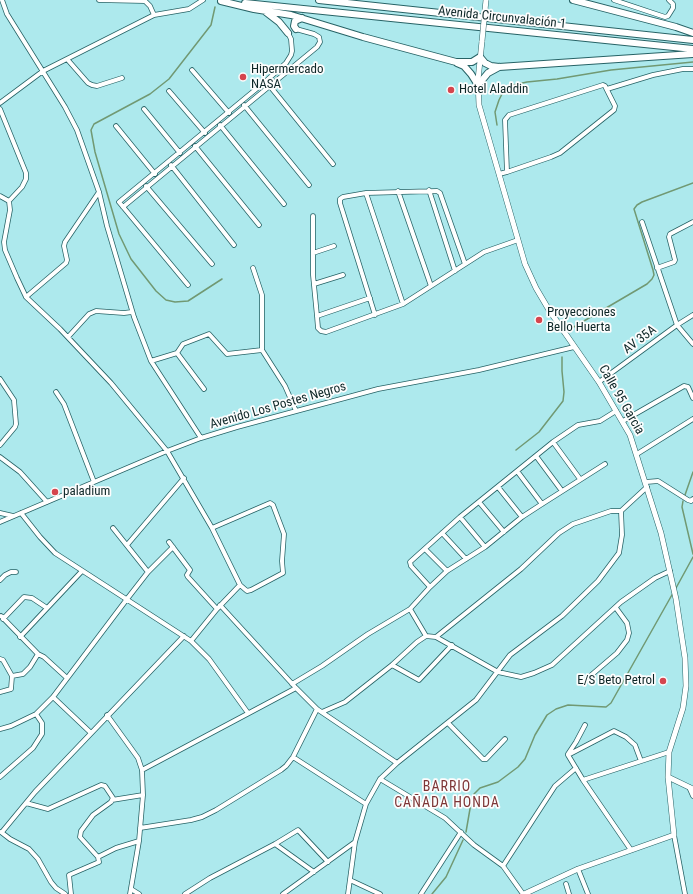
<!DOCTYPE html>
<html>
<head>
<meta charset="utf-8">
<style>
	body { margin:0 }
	canvas { display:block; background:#ade9ed }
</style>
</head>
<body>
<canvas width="693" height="894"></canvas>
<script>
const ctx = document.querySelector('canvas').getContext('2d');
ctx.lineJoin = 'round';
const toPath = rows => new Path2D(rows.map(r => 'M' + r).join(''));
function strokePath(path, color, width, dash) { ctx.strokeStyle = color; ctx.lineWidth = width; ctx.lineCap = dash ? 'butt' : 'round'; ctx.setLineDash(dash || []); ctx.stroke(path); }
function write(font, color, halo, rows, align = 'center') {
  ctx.font = font + ' "Roboto Condensed",sans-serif'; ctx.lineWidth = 3.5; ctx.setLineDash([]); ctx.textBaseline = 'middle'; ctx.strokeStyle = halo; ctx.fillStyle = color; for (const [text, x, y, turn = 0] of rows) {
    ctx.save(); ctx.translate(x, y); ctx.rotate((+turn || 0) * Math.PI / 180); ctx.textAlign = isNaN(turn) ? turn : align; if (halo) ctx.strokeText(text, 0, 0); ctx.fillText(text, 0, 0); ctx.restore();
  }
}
const stream = toPath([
	[215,7,211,25,169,79,150,94,94,124,91,130,95,152,119,234,131,259,156,291,166,300,175,302,188,301,222,279],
	[497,125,495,112,499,100,503,92,513,85,527,82,557,79,611,70,693,62],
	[572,328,647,284,652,279,654,275,653,270,634,209,637,205,642,202,693,183],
	[516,450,539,432,563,401,564,392,562,371,562,357],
	[685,495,693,472],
	[683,501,682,507,693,554],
	[676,588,693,557],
	[466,832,471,803,474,794,480,788,498,782,518,767,525,759,535,735,547,715,556,709,568,705,606,707,611,703,673,593],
	[432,894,446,877,463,840]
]);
const minor = toPath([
	[2,0,7,14,65,107,77,130,99,192,107,226,134,317,151,361,201,438],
	[99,0,145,1,150,6,154,15],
	[614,0,665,17,668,16,673,8,673,4,669,0],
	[67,59,88,83,92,85,97,86,122,78],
	[192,70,229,113],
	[269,85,333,164],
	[607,89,653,75,683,69,693,69],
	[169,91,205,133],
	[0,103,43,71,154,15,189,9,203,0],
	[244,105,309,185],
	[0,109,26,173,26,179,22,187,9,201,10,210,4,242,5,250,17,278,26,297,60,329,111,383,167,451,212,528,240,585,217,609,191,641],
	[144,109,180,153],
	[220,125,284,204],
	[116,126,155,174],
	[195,146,259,225],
	[171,165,234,245],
	[499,174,507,172,551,157,560,153,614,110,615,106,605,86,603,85,509,115,505,120,507,172],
	[146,186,212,264],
	[429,190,455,271],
	[398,191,431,286],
	[366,193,403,304],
	[0,196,9,201],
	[123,207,317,47,320,42,319,37,314,34,296,29],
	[313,216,313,275,317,316,318,328,321,331,326,332,403,304,484,252,518,240],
	[642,222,677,325,693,344],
	[313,253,334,246],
	[253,268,262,295,262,350,285,386,296,411],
	[657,268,674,262,675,260,669,237,670,234,693,222],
	[314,284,343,275],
	[188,285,119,202,266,81,286,63,291,55,292,51,291,39,288,33],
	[26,297,66,263,67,260,64,246,65,242,99,192],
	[375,315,340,203,340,199,343,197,366,193,437,191,440,193,465,264],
	[317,316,370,298],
	[68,337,89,314,96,311,124,313,132,312],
	[177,353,204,389],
	[151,361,177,353,183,344,209,334,227,354,262,350],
	[0,379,14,400,16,424,15,427,0,445],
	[599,382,677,325,693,315],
	[56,392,64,404,94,482],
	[623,421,684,386,688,387,693,398],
	[553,442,580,479],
	[637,454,693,419],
	[536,456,562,491],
	[0,457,20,472,47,502],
	[517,471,542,504],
	[646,482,658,481,688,500,691,501,693,499],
	[498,487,522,517],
	[479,502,504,532],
	[0,513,13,516],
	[21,513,40,537,55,553,191,641,209,659,248,713],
	[460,517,485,547],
	[0,522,167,451,201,438,237,427,378,389,479,370,574,347],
	[113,528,148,572],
	[212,528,270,503,273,505,284,534,282,561,283,573,251,590,247,591,240,585],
	[442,533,466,559],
	[169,542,190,570,187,575,188,577,217,609],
	[127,545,184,478],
	[425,549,447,571],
	[0,580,5,575,11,572,16,572],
	[430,587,411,566,410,562,460,517,553,442,578,425,600,421,616,411],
	[220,605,296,688,317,709,397,763],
	[410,609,426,636],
	[1,616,38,654,44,657,67,678],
	[3,619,24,597,32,598,47,608],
	[20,637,82,571],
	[436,637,521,569,559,533,573,524,611,511,621,511],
	[0,659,3,660,12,676,23,674,30,667,38,654],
	[392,665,419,680,452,645],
	[589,677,617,653,627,640,629,633,627,623,616,608],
	[292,684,322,666,368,634,410,609,430,587,447,571,485,547,522,517,542,504,605,464],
	[0,692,11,689,12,676],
	[53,697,91,733],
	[322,712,345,702,392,665,417,642,426,636,436,637,498,672,521,677,534,673,552,665,621,602,655,578,670,571],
	[107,715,138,758,142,770,143,795,139,841,130,894],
	[448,723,483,759,486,759,505,739],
	[0,729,11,726,36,714,53,697,127,599,148,572,173,547],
	[568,754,576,742,585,725],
	[568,755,583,780,631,850],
	[568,755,614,731,626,737,635,745,641,761],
	[293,757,366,804],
	[142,770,296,688],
	[0,777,33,748,42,734,42,723,36,714],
	[380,779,445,818,474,845,503,866,523,894],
	[583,780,669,752],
	[689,787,693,796],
	[112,800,143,795],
	[26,803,48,809,101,785,105,786,113,798,111,802,93,815,81,831,80,837,98,857,99,862,69,875,71,894],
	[140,828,191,820,202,817,216,810,281,770,286,766,293,757,317,709],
	[1,832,10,839,29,849,38,859,51,882,56,888,65,894],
	[2,832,35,792,184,636],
	[674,835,685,894],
	[275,844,314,872],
	[98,857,116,848,139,841],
	[503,866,555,786,576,768],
	[578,869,588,894],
	[350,880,380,894],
	[566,884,569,894],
	[131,889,139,894],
	[185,894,210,878,275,844,298,830,328,862],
	[283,894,355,842],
	[348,894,355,842,366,804,380,779,397,763,476,700,510,655,562,616,598,581,619,553,622,535,621,511,647,487],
	[421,894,461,832]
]);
const tertiary = toPath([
	[482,41,478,80,479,105,525,264,536,288,549,310,599,382,630,435,661,533,676,599,685,658,686,686,683,708,669,752,668,777,674,835,578,869,524,894],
	[668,777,693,789]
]);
const primary = toPath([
	[319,0,693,40],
	[573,0,676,27,693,33],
	[221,1,254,9,291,15,363,37,456,62,472,62,480,57,485,63,491,66,499,67,693,54],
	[245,3,693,49],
	[266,12,279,22,288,33],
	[296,29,294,26,295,21,302,18],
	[457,63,464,66,471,74,478,85,488,73,499,67]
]);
const tertiaryBridge = toPath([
	[482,41,486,0]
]);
const markers = [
	[243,77,4,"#d5454e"],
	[451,90,4,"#d5454e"],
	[539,320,4,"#d5454e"],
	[55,492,4,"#d5454e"],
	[663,681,4,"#d5454e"]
];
const streetNames = [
	["Avenida Circunvalación 1",502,18,6],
	["AV 35A",640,340,-37],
	["Calle 95 Garcia",621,400,60],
	["Avenido Los Postes Negros",278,406,-16]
];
const poiNames = [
	["Hipermercado",251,70],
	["NASA",251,85],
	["Hotel Aladdin",459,90],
	["Proyecciones",547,313],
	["Bello Huerta",547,328],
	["paladium",63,492],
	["E/S Beto Petrol",655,681,"right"]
];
const neighbourhoodNames = [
	["BARRIO",447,787],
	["CAÑADA HONDA",447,803]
];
strokePath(stream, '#719973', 1.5);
strokePath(minor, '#276366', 5.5);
strokePath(tertiary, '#276366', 6);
strokePath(primary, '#276366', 8);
strokePath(minor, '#fff', 4);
strokePath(tertiary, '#fff', 5);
strokePath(primary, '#fff', 6);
strokePath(tertiaryBridge, '#276366', 6, []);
strokePath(tertiaryBridge, '#fff', 5);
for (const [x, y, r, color] of markers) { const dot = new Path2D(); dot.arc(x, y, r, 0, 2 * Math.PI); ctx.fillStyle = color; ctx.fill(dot); strokePath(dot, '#fdfdfd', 1.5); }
write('13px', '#0d2627', '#fdfdfd', streetNames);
write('13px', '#0d2627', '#fdfdfd', poiNames, 'left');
ctx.letterSpacing = '1px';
write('14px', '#7d3536', '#fdfdfd', neighbourhoodNames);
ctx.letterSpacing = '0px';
</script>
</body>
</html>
